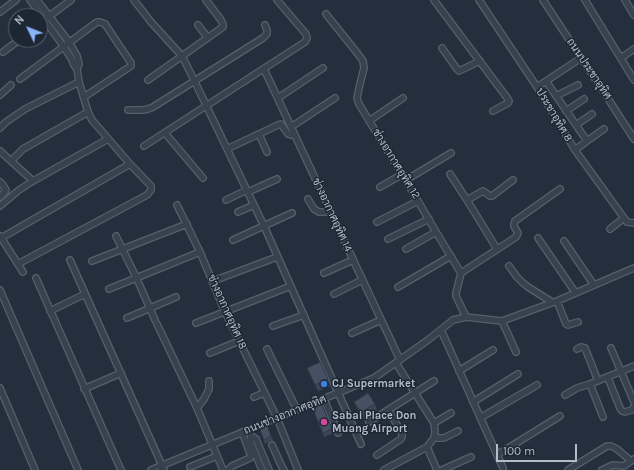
<!DOCTYPE html>
<html>
<head>
<meta charset="utf-8">
<style>
	body { margin:0 }
	#map { position:relative; width:634px; height:470px; overflow:hidden; background:#242f3e; font-family:Karla,sans-serif }
	canvas { display:block }
	.north { position:absolute; left:8px; top:8px; width:40px; height:40px; box-sizing:border-box; background:#1d2633; border:1px solid #59626f; border-radius:50%; rotate:313deg; font-size:11px; font-weight:700; line-height:16px; text-align:center; color:#b4bcc9 }
	.north::after { content:''; display:block; margin:auto; width:14px; height:18px; background:#8ab4f8; clip-path:polygon(50% 0,100% 100%,50% 72%,0 100%) }
	.scale { position:absolute; left:496px; top:444px; width:81px; height:18px; box-sizing:border-box; border:2px solid #b4bcc9; border-top:0; padding-left:5px; font-size:12px; line-height:14px; white-space:nowrap; color:#b4bcc9; -webkit-text-stroke:3px #1d2633; paint-order:stroke }
</style>
</head>
<body>
<div id="map">
<canvas width="634" height="470"></canvas>
<div class="north">N</div>
<div class="scale">100 m</div>
</div>
<script>
const ctx = document.querySelector('canvas').getContext('2d');
ctx.lineJoin = 'round';
const toPath = rows => new Path2D(rows.map(r => 'M' + r).join(''));
function strokePath(path, color, width, dash) { ctx.strokeStyle = color; ctx.lineWidth = width; ctx.lineCap = dash ? 'butt' : 'round'; ctx.setLineDash(dash || []); ctx.stroke(path); }
function fill(path, color) { ctx.fillStyle = color; ctx.fill(path, 'evenodd'); }
function write(font, color, halo, rows, align = 'center') {
  ctx.font = font + ' Karla,Sarabun,sans-serif'; ctx.lineWidth = 3; ctx.setLineDash([]); ctx.textBaseline = 'middle'; ctx.strokeStyle = halo; ctx.fillStyle = color; for (const [text, x, y, turn = 0] of rows) {
    ctx.save(); ctx.translate(x, y); ctx.rotate((+turn || 0) * Math.PI / 180); ctx.textAlign = isNaN(turn) ? turn : align; if (halo) ctx.strokeText(text, 0, 0); ctx.fillText(text, 0, 0); ctx.restore();
  }
}
const minor = toPath([
	[37,0,69,42,77,56,79,64,77,69],
	[134,0,151,22,182,56,194,80,264,226,361,444],
	[434,0,508,99,509,101,508,103,493,111],
	[479,0,537,87,575,150,624,218,627,222,634,223],
	[543,0,605,94,634,139],
	[585,0,634,80],
	[625,0,634,15],
	[0,12,16,0],
	[326,14,358,54,363,61,364,68,359,88,357,98,359,104,418,201,436,232,461,273,456,293,456,296,466,317],
	[40,23,71,0],
	[198,25,208,38],
	[442,48,457,69,459,71,480,61],
	[3,52,19,40],
	[621,58,634,49],
	[264,69,400,360],
	[20,79,97,22,100,22,105,24,131,63,131,66,128,68,84,97],
	[148,80,223,27,223,24,221,20,206,0],
	[546,81,587,141,604,129],
	[537,87,581,58],
	[0,95,11,85],
	[556,96,578,85],
	[278,98,323,68],
	[128,110,143,110,148,109,153,107,263,38,267,34,267,30,265,25],
	[566,111,584,99],
	[369,121,403,98],
	[576,125,592,114],
	[291,127,335,98],
	[0,128,6,122,25,109,79,82],
	[165,133,203,178],
	[259,134,267,152],
	[144,146,305,42,307,38,306,34,277,0],
	[227,149,278,125,281,124,288,134,291,135,294,134],
	[575,150,587,141],
	[0,151,33,181],
	[11,161,23,149,88,112],
	[450,174,467,200],
	[406,180,451,153],
	[0,182,3,185,6,190,3,194,0,197],
	[380,187,403,174],
	[248,192,277,179],
	[308,199,314,209,319,212,325,212,330,211],
	[226,200,247,190],
	[177,205,200,252,225,312,277,418,298,470],
	[0,206,19,190,33,181,108,139],
	[238,212,254,205],
	[377,222,418,201],
	[610,229,624,218],
	[0,236,23,272],
	[116,236,136,277,155,320],
	[1,238,130,164],
	[538,238,575,292],
	[388,239,429,219],
	[233,240,292,213],
	[564,241,594,285],
	[406,249,436,232],
	[497,249,467,200,483,191,490,196,492,196,513,180],
	[70,260,164,470],
	[92,261,187,224],
	[18,264,147,195,151,190,151,186,130,164,92,120,88,112,79,82,77,69,74,65,71,58,64,47,30,0],
	[509,266,517,277,522,282,528,287,552,302],
	[324,273,353,260],
	[461,273,516,237,518,233,514,226,514,224,515,221,560,189],
	[36,278,121,470],
	[213,281,277,257],
	[398,287,451,256],
	[109,289,200,252],
	[0,290,78,470],
	[334,294,362,280],
	[557,301,566,324,568,325,578,322],
	[50,311,85,294],
	[127,318,176,297],
	[502,321,516,352],
	[196,323,291,286],
	[157,324,197,408,223,470],
	[273,326,304,315],
	[441,330,503,468],
	[352,333,381,320],
	[611,348,634,402],
	[267,349,297,410],
	[577,349,581,347,585,348,598,381],
	[210,353,239,341],
	[396,363,434,423,451,413],
	[459,371,493,350],
	[608,378,620,408,622,411,625,412,632,410,634,407],
	[590,384,603,417],
	[0,388,35,470],
	[84,389,121,373],
	[565,395,577,388,590,384,634,366],
	[254,397,264,393],
	[324,399,338,433],
	[473,402,518,374],
	[197,408,204,399,209,389,209,381],
	[480,418,537,385],
	[369,422,434,381],
	[249,430,251,436,250,441,262,470],
	[251,436,256,439,269,470],
	[434,438,444,438,458,431],
	[272,445,282,467,284,470],
	[427,447,437,470],
	[377,455,401,439,402,437,402,433,388,410],
	[497,455,560,416],
	[190,467,217,456],
	[151,470,374,378,428,340,453,320,466,317,502,321,557,301,634,268],
	[228,470,232,466,250,458,251,456,242,432],
	[384,470,427,447,434,438,435,432,434,423],
	[442,470,471,457],
	[568,470,607,446,611,446,617,449,631,461],
	[602,470,613,465,624,466,631,461,634,459]
]);
const wall = toPath([
	[307,368,328,379,330,386,318,391],
	[354,402,375,404,377,410,363,419,357,408],
	[321,403,334,433,324,437,312,407],
	[267,424,273,441,271,441,265,444,259,427]
]);
const building = toPath([
	[320,362,328,379,315,385,307,368,320,362],
	[368,393,375,404,361,412,354,402,368,393],
	[321,403,332,429,323,433,312,407,321,403],
	[267,424,271,437,269,437,264,440,259,427,267,424],
	[158,467,160,469,163,470,151,470,158,467]
]);
const markers = [
	[324,384,4,"#3f7fe0"],
	[324,422,4,"#d1479c"]
];
const streetNames = [
	["ถนนประชาอุทิศ",589,69,56],
	["ประชาอุทิศ 8",554,115,59],
	["ช่างอากาศอุทิศ 12",396,164,58],
	["ช่างอากาศอุทิศ 14",332,215,65],
	["ช่างอากาศอุทิศ 18",227,312,66],
	["ถนนช่างอากาศอุทิศ",285,415,-22]
];
const poiNames = [
	["CJ Supermarket",332,384],
	["Sabai Place Don",332,416],
	["Muang Airport",332,429]
];
strokePath(minor, '#565f6c', 8);
strokePath(minor, '#38414e', 5.5);
fill(wall, '#3b4654');
fill(building, '#455162');
strokePath(building, '#303945', 1);
for (const [x, y, r, color] of markers) { const dot = new Path2D(); dot.arc(x, y, r, 0, 2 * Math.PI); ctx.fillStyle = color; ctx.fill(dot); strokePath(dot, '#1d2633', 1.5); }
write('11px', '#b4bcc9', '#1d2633', streetNames);
write('bold 11px', '#b4bcc9', '#1d2633', poiNames, 'left');
</script>
</body>
</html>
